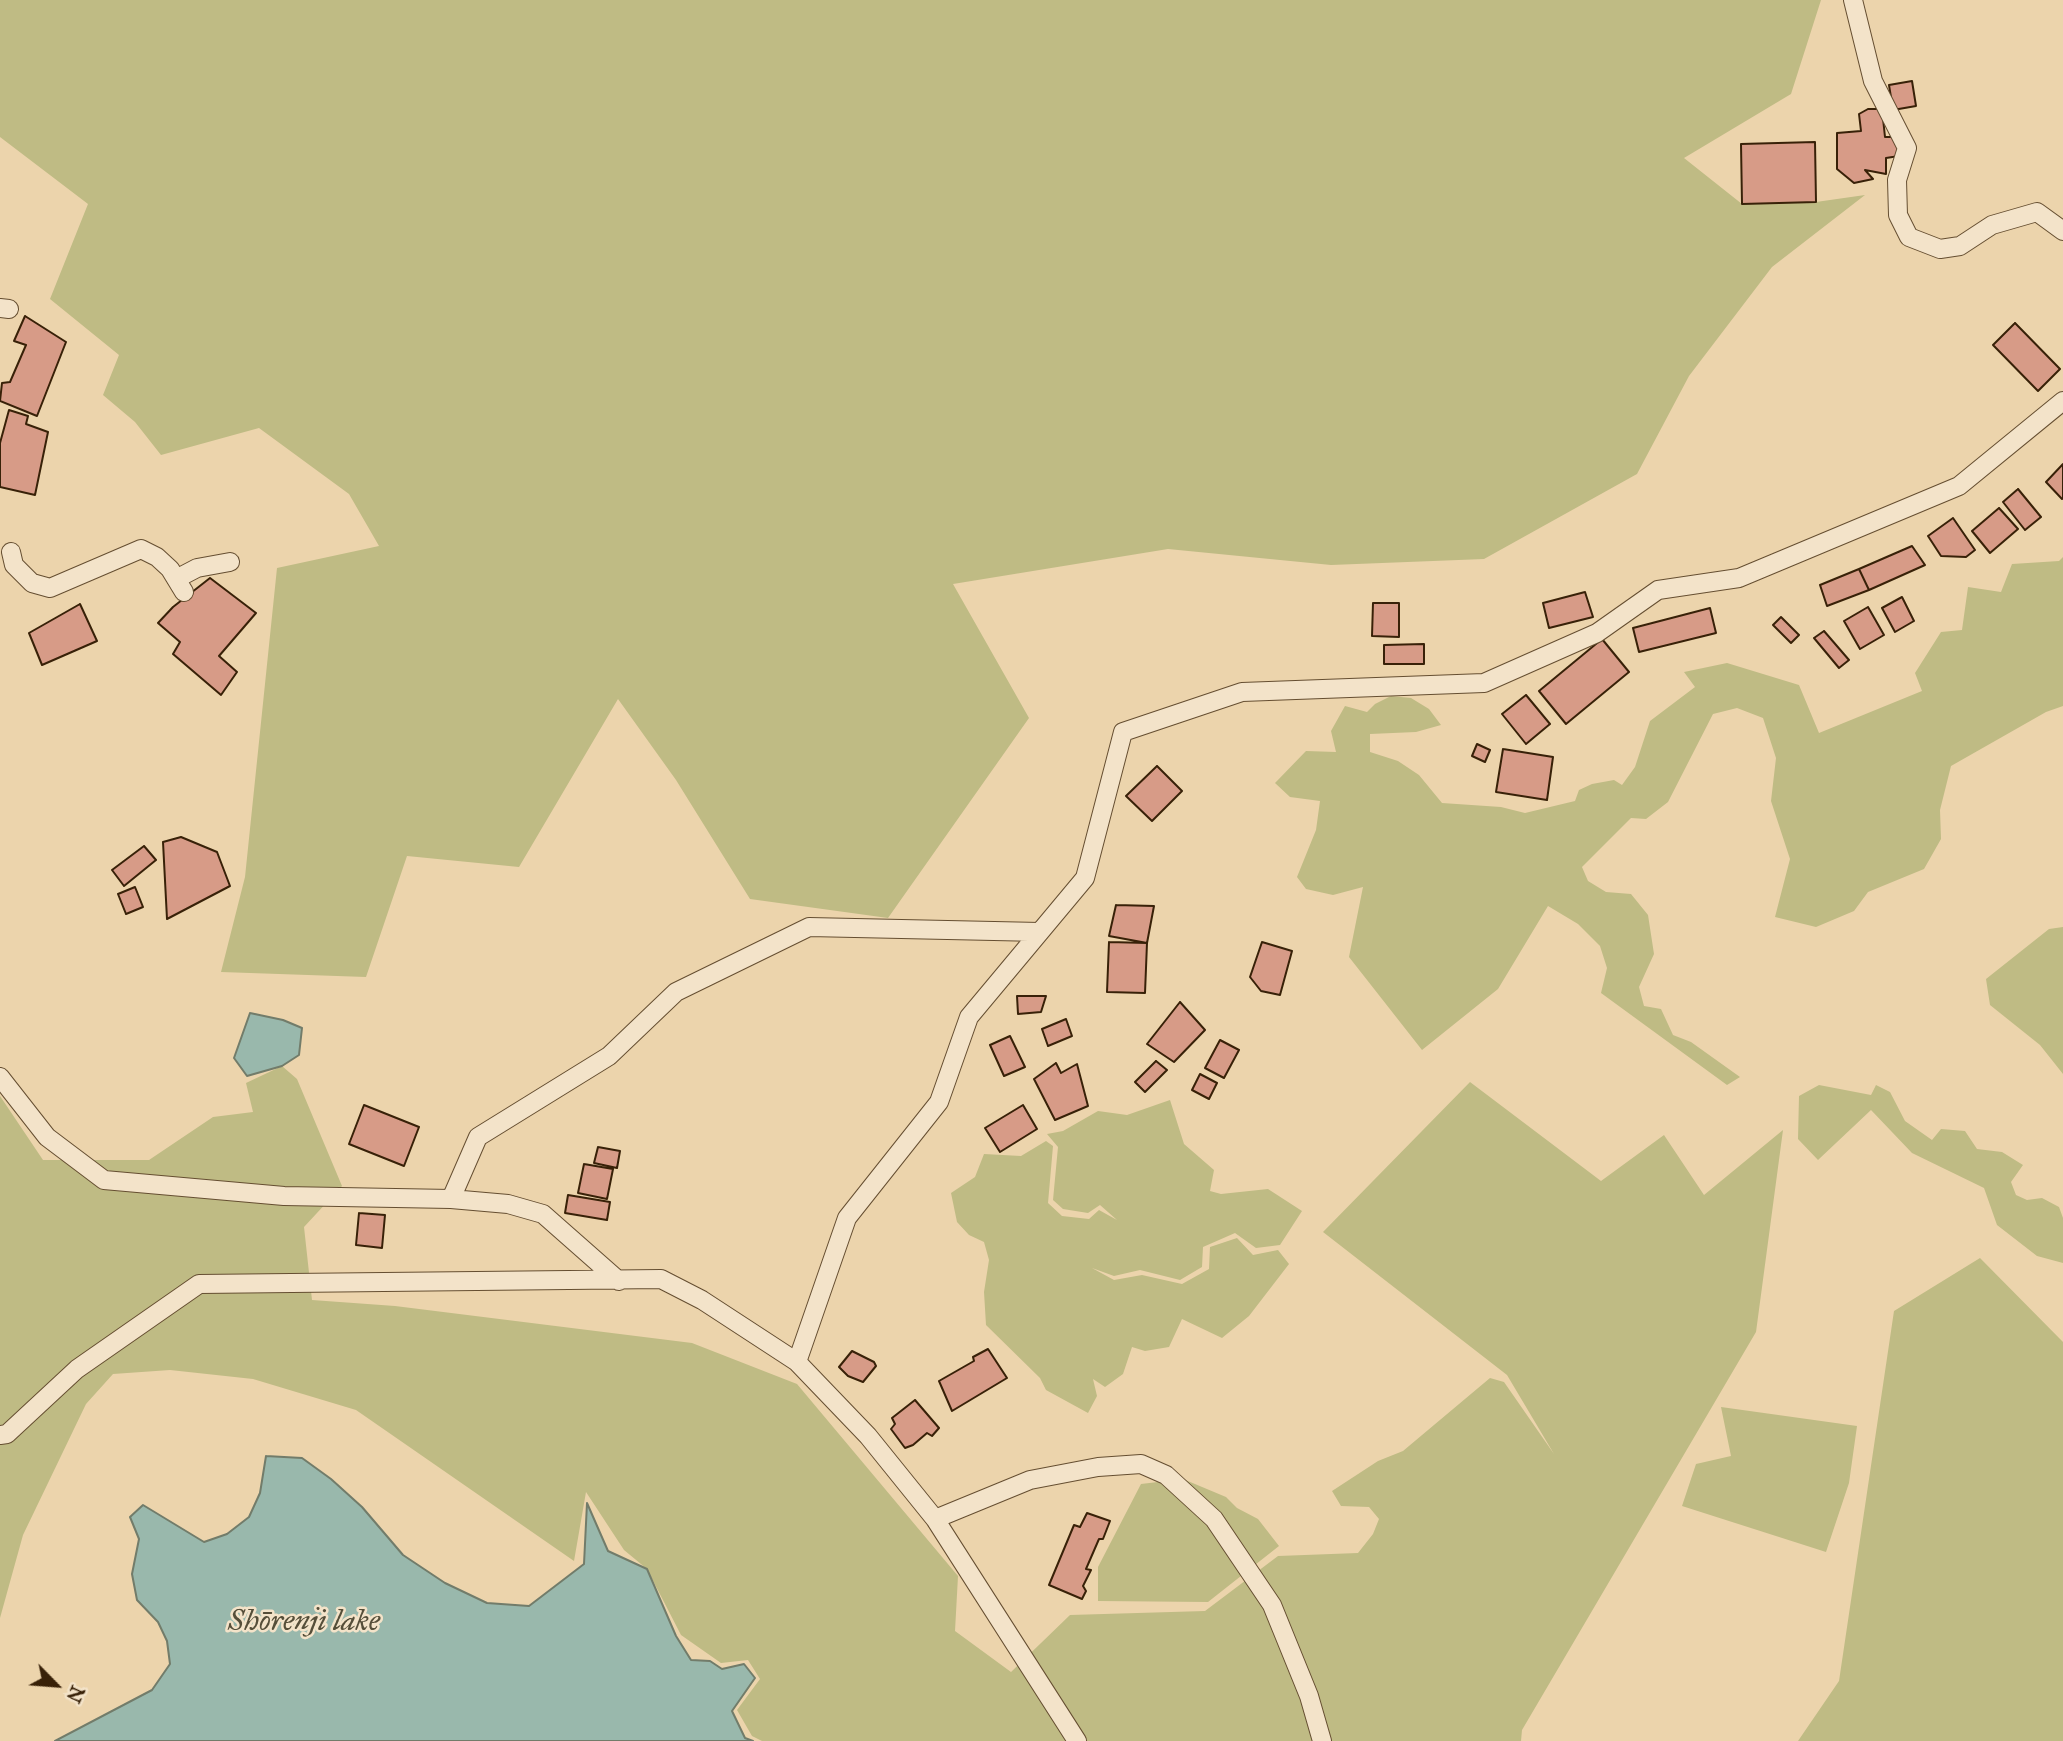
<!DOCTYPE html>
<html>
<head>
<meta charset="utf-8">
<style>
	body { margin:0 }
	#map { position:relative; width:2063px; height:1741px; overflow:hidden; background:#ecd4ac; font-family:"IM FELL Great Primer",serif }
	canvas { display:block }
	.north { position:absolute; left:21px; top:1650px; width:70px; height:70px; -webkit-text-stroke:5px #f3e3c9; paint-order:stroke; rotate:115deg; font-size:19px; font-weight:700; line-height:28px; text-align:center; color:#382108 }
	.north::after { content:''; display:block; margin:auto; width:24px; height:32px; background:#382108; clip-path:polygon(50% 0,100% 100%,50% 72%,0 100%) }
</style>
</head>
<body>
<div id="map">
<canvas width="2063" height="1741"></canvas>
<div class="north">N</div>
</div>
<script>
const ctx = document.querySelector('canvas').getContext('2d');
ctx.lineJoin = 'round';
function fill(path, color) { ctx.fillStyle = color; ctx.fill(path, 'evenodd'); }
const toPath = rows => new Path2D(rows.map(r => 'M' + r).join(''));
function strokePath(path, color, width, dash) { ctx.strokeStyle = color; ctx.lineWidth = width; ctx.lineCap = dash ? 'butt' : 'round'; ctx.setLineDash(dash || []); ctx.stroke(path); }
function write(font, color, halo, rows, align = 'center') {
  ctx.font = font + ' "IM FELL Great Primer",serif'; ctx.lineWidth = 5; ctx.setLineDash([]); ctx.textBaseline = 'middle'; ctx.strokeStyle = halo; ctx.fillStyle = color; for (const [text, x, y, turn = 0] of rows) {
    ctx.save(); ctx.translate(x, y); ctx.rotate((+turn || 0) * Math.PI / 180); ctx.textAlign = isNaN(turn) ? turn : align; if (halo) ctx.strokeText(text, 0, 0); ctx.fillText(text, 0, 0); ctx.restore();
  }
}
const green = toPath([
	[0,0,1821,0,1791,94,1684,158,1742,204,1816,202,1865,195,1772,267,1689,376,1637,474,1484,559,1331,565,1168,549,953,584,1029,718,888,918,750,899,676,780,618,699,519,867,407,856,366,977,221,972,245,877,277,568,379,546,349,494,259,428,161,455,135,422,103,395,119,355,50,299,88,204,0,137],
	[2063,557,2063,706,2046,712,1951,766,1940,810,1941,839,1924,869,1868,892,1854,911,1816,927,1775,917,1790,859,1771,801,1776,758,1763,718,1737,708,1713,714,1668,802,1646,819,1631,818,1582,867,1588,881,1606,892,1631,894,1648,915,1654,954,1639,987,1644,1006,1661,1009,1673,1035,1691,1042,1740,1077,1727,1085,1601,993,1607,968,1600,946,1578,924,1548,906,1498,989,1422,1050,1349,957,1363,887,1333,895,1306,889,1297,877,1316,830,1320,801,1290,797,1275,783,1306,751,1336,752,1331,731,1345,706,1367,712,1375,704,1391,696,1411,698,1429,709,1441,725,1416,732,1370,734,1370,752,1398,761,1419,775,1442,803,1501,807,1525,813,1575,801,1579,790,1592,784,1614,780,1622,785,1635,767,1650,721,1695,687,1684,672,1727,663,1799,685,1819,733,1922,691,1915,673,1941,632,1962,630,1968,587,2001,592,2012,564,2059,561],
	[2063,927,2063,1074,2040,1045,1990,1005,1986,979,2049,929],
	[282,1066,297,1079,342,1186,304,1227,312,1300,395,1306,692,1343,797,1384,958,1576,955,1631,1011,1672,1070,1615,1205,1611,1278,1556,1358,1553,1373,1534,1379,1519,1369,1507,1341,1506,1332,1491,1378,1461,1403,1451,1490,1378,1504,1382,1554,1454,1507,1375,1323,1232,1470,1082,1601,1181,1664,1135,1704,1195,1783,1130,1756,1332,1522,1730,1521,1741,762,1741,752,1736,737,1710,760,1679,748,1660,721,1663,681,1635,647,1569,624,1550,586,1492,574,1561,356,1410,253,1379,170,1370,113,1374,86,1404,23,1535,0,1618,0,1096,43,1160,149,1160,213,1117,253,1112,246,1083],
	[1819,1085,1871,1095,1876,1085,1890,1092,1905,1121,1932,1140,1941,1129,1965,1131,1977,1149,2002,1152,2023,1165,2011,1182,2016,1195,2027,1200,2042,1198,2059,1207,2063,1218,2063,1263,2037,1256,1997,1225,1984,1188,1912,1153,1871,1110,1818,1160,1798,1139,1799,1096],
	[1170,1100,1184,1144,1214,1170,1210,1191,1221,1194,1268,1189,1302,1211,1280,1245,1256,1248,1235,1233,1203,1247,1202,1267,1180,1280,1140,1270,1114,1276,1092,1268,1114,1280,1142,1275,1182,1284,1209,1269,1210,1247,1237,1238,1253,1255,1278,1250,1289,1264,1249,1316,1222,1338,1182,1319,1169,1347,1145,1351,1132,1347,1123,1374,1105,1387,1093,1379,1097,1396,1088,1413,1046,1390,1040,1378,986,1325,984,1292,989,1260,984,1242,969,1235,957,1222,951,1193,975,1177,984,1154,1021,1156,1046,1141,1053,1146,1048,1203,1062,1216,1089,1219,1099,1210,1117,1220,1100,1205,1088,1213,1063,1209,1053,1200,1058,1147,1047,1134,1063,1131,1098,1111,1127,1115],
	[1980,1258,2063,1342,2063,1741,1798,1741,1839,1681,1894,1311],
	[1721,1407,1857,1426,1849,1483,1826,1552,1682,1506,1696,1464,1731,1456],
	[1183,1479,1226,1497,1237,1508,1258,1519,1279,1546,1208,1602,1098,1601,1098,1567,1141,1484]
]);
const water = toPath([
	[250,1013,283,1020,302,1028,299,1055,282,1066,247,1076,234,1058,250,1013],
	[266,1456,302,1458,331,1479,362,1507,403,1555,445,1583,487,1603,529,1606,584,1564,587,1503,608,1551,647,1569,676,1636,691,1660,710,1661,722,1669,744,1664,755,1678,732,1711,745,1738,753,1741,55,1741,152,1690,170,1664,167,1641,158,1622,137,1600,132,1574,139,1539,130,1517,143,1505,204,1542,227,1534,249,1517,260,1493,266,1456]
]);
const building = toPath([
	[1912,81,1916,106,1893,110,1889,85,1912,81],
	[1868,109,1882,109,1885,137,1898,137,1899,156,1886,158,1886,174,1865,170,1873,179,1854,183,1837,169,1837,133,1861,131,1859,114,1868,109],
	[1815,142,1816,202,1742,204,1741,144,1815,142],
	[25,316,66,342,37,416,0,401,2,383,10,382,26,345,14,341,25,316],
	[2015,323,2060,369,2038,391,1993,345,2015,323],
	[9,410,28,416,26,424,48,432,35,495,0,487,0,443,9,410],
	[2063,464,2063,498,2062,499,2046,482,2063,464],
	[2018,489,2041,517,2025,530,2003,502,2018,489],
	[1999,508,2018,529,1990,553,1972,531,1999,508],
	[1953,518,1975,550,1966,557,1941,556,1928,536,1953,518],
	[1912,546,1925,565,1869,590,1859,569,1912,546],
	[1859,569,1869,590,1827,606,1820,585,1859,569],
	[210,578,256,613,219,656,237,672,221,695,173,654,180,642,158,623,173,607,210,578],
	[1585,592,1593,617,1549,628,1543,603,1585,592],
	[1902,597,1914,621,1895,632,1882,608,1902,597],
	[1373,603,1399,603,1399,637,1372,636,1373,603],
	[80,604,97,641,42,665,29,633,80,604],
	[1868,607,1884,635,1860,649,1844,621,1868,607],
	[1710,608,1716,633,1639,652,1633,628,1710,608],
	[1781,617,1799,635,1791,643,1773,625,1781,617],
	[1824,631,1849,660,1839,668,1814,638,1824,631],
	[1602,639,1629,672,1566,724,1539,691,1602,639],
	[1424,644,1424,664,1384,664,1384,645,1424,644],
	[1526,695,1550,724,1526,744,1502,714,1526,695],
	[1477,744,1490,750,1485,762,1472,756,1477,744],
	[1503,749,1553,757,1547,800,1496,792,1503,749],
	[1157,766,1182,791,1152,821,1126,796,1157,766],
	[181,837,217,852,230,886,167,919,163,842,181,837],
	[144,846,156,860,124,886,112,870,144,846],
	[135,887,143,907,126,914,118,894,135,887],
	[1116,905,1154,906,1147,943,1109,936,1116,905],
	[1109,942,1147,943,1145,993,1107,992,1109,942],
	[1262,942,1292,951,1280,995,1261,991,1250,977,1262,942],
	[1017,996,1046,996,1041,1012,1018,1014,1017,996],
	[1180,1002,1205,1030,1174,1062,1147,1044,1180,1002],
	[1066,1019,1072,1036,1048,1046,1042,1029,1066,1019],
	[1010,1036,1025,1067,1004,1076,990,1045,1010,1036],
	[1220,1040,1239,1050,1224,1078,1205,1068,1220,1040],
	[1156,1061,1167,1070,1145,1092,1135,1082,1156,1061],
	[1056,1063,1061,1073,1077,1064,1088,1106,1055,1120,1034,1079,1056,1063],
	[1200,1074,1217,1083,1209,1099,1192,1090,1200,1074],
	[364,1105,419,1127,404,1166,349,1144,364,1105],
	[1023,1105,1037,1129,1000,1152,985,1128,1023,1105],
	[598,1147,620,1151,617,1168,594,1163,598,1147],
	[584,1164,613,1169,607,1199,578,1193,584,1164],
	[568,1195,610,1202,607,1220,565,1213,568,1195],
	[359,1213,385,1215,382,1248,356,1245,359,1213],
	[988,1349,1007,1378,952,1411,939,1381,974,1361,973,1357,988,1349],
	[852,1351,874,1362,876,1366,863,1382,848,1376,839,1367,852,1351],
	[915,1400,939,1428,932,1436,927,1433,913,1445,905,1448,891,1429,895,1424,892,1418,915,1400],
	[1087,1513,1110,1521,1103,1539,1099,1539,1086,1569,1091,1570,1083,1586,1086,1591,1082,1599,1049,1585,1074,1525,1080,1527,1087,1513]
]);
const minor = toPath([
	[1853,0,1873,81,1907,148,1897,180,1898,215,1909,237,1940,249,1960,246,1992,225,2037,212,2063,231],
	[0,308,9,309],
	[11,552,14,565,32,583,50,588,141,549,157,557,170,569,184,592],
	[176,579,197,568,230,562],
	[0,1077,47,1137,104,1180,284,1196,451,1199,508,1204,543,1214,619,1281],
	[451,1199,478,1137,609,1056,676,992,809,927,1040,932],
	[797,1362,847,1218,939,1102,969,1017,1085,878,1123,732,1242,692,1484,683,1597,633,1658,590,1739,578,1959,486,2063,401],
	[0,1435,7,1434,77,1369,199,1284,661,1279,702,1300,797,1362,868,1436,935,1519,1077,1741],
	[935,1519,1030,1480,1098,1467,1141,1464,1166,1475,1214,1519,1272,1605,1309,1696,1322,1741]
]);
const waterNames = [
	["Shōrenji lake",304,1623]
];
fill(green, '#bfbb84');
fill(water, '#99b8ac');
strokePath(water, '#727c6a', 2);
fill(building, '#d79b87');
strokePath(building, '#382108', 2);
strokePath(minor, '#654e31', 20);
strokePath(minor, '#f3e3c9', 18);
write('italic 30px', '#554e39', '#f3e3c9', waterNames);
</script>
</body>
</html>
